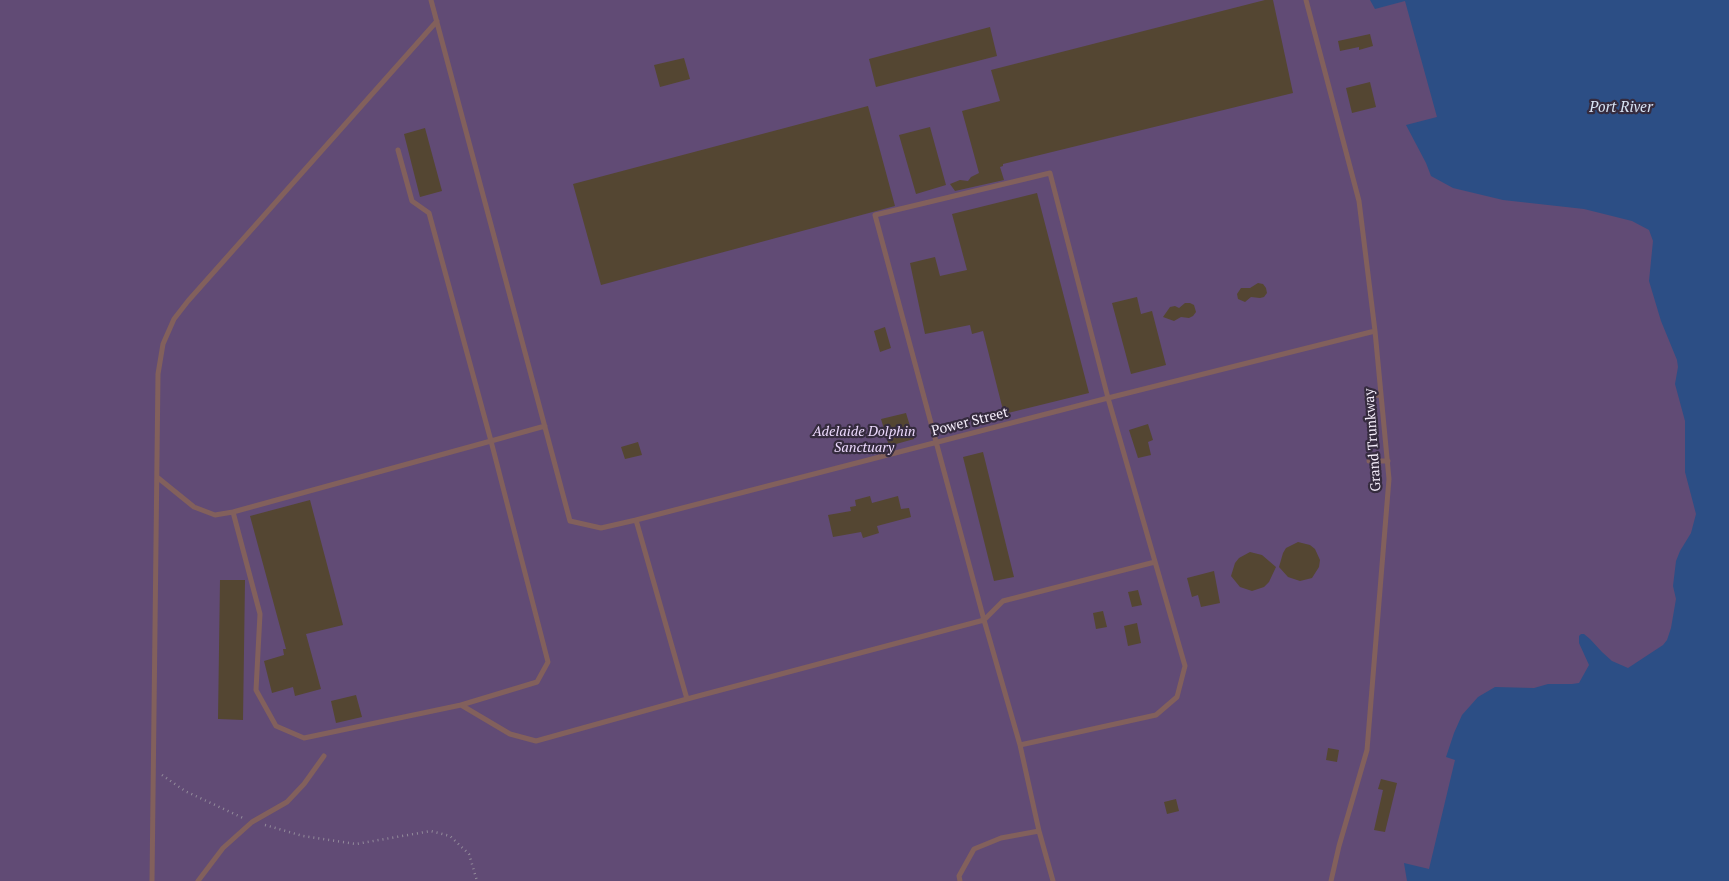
<!DOCTYPE html>
<html>
<head>
<meta charset="utf-8">
<style>
	body { margin:0 }
	canvas { display:block; background:#352b3e }
</style>
</head>
<body>
<canvas width="1729" height="881"></canvas>
<script>
const ctx = document.querySelector('canvas').getContext('2d');
ctx.lineJoin = 'round';
function fill(path, color) { ctx.fillStyle = color; ctx.fill(path, 'evenodd'); }
const toPath = rows => new Path2D(rows.map(r => 'M' + r).join(''));
function strokePath(path, color, width, dash) { ctx.strokeStyle = color; ctx.lineWidth = width; ctx.lineCap = dash ? 'butt' : 'round'; ctx.setLineDash(dash || []); ctx.stroke(path); }
function write(font, color, halo, rows, align = 'center') {
  ctx.font = font + ' "PT Serif",serif'; ctx.lineWidth = 4.5; ctx.setLineDash([]); ctx.textBaseline = 'middle'; ctx.strokeStyle = halo; ctx.fillStyle = color; for (const [text, x, y, turn = 0] of rows) {
    ctx.save(); ctx.translate(x, y); ctx.rotate((+turn || 0) * Math.PI / 180); ctx.textAlign = isNaN(turn) ? turn : align; if (halo) ctx.strokeText(text, 0, 0); ctx.fillText(text, 0, 0); ctx.restore();
  }
}
const green = toPath([
	[0,0,1729,0,1729,881,0,881]
]);
const water = toPath([
	[1370,0,1729,0,1729,881,1407,881,1404,863,1429,869,1455,760,1446,757,1454,733,1462,715,1478,697,1495,687,1534,688,1548,684,1572,684,1579,683,1589,665,1579,643,1579,636,1581,634,1584,634,1590,639,1602,652,1612,661,1628,668,1663,645,1667,640,1671,628,1676,599,1673,586,1676,561,1680,551,1691,533,1696,514,1685,472,1685,421,1675,384,1678,367,1677,360,1661,321,1649,281,1653,241,1649,230,1632,221,1584,209,1503,200,1453,188,1431,176,1426,163,1406,125,1437,117,1405,1,1375,9]
]);
const building = toPath([
	[1265,0,1273,0,1293,93,1003,164,1003,166,1000,167,1004,180,955,191,950,184,960,180,968,181,971,177,979,173,962,111,1000,101,991,70],
	[990,27,997,56,876,87,869,59],
	[1370,34,1373,46,1359,50,1359,47,1340,51,1338,41],
	[684,58,690,79,660,87,654,65],
	[1370,82,1376,107,1352,113,1346,88],
	[868,106,895,206,601,285,573,184],
	[930,127,946,185,916,194,899,135],
	[425,128,442,191,420,197,404,134],
	[1037,193,1089,393,1004,414,983,331,972,334,970,325,925,334,910,263,935,257,940,276,967,270,952,214],
	[1258,283,1263,284,1266,288,1267,293,1264,297,1260,298,1251,297,1245,302,1238,299,1237,294,1241,288,1250,288],
	[1137,297,1141,314,1152,311,1166,365,1131,374,1112,303],
	[1185,303,1190,303,1194,305,1196,312,1193,316,1189,318,1181,317,1174,321,1163,317,1170,307,1175,306,1179,308],
	[885,327,891,348,880,352,874,331],
	[906,413,914,439,889,446,881,419],
	[1148,424,1153,440,1148,442,1151,455,1138,458,1129,430],
	[638,442,642,455,625,459,621,447],
	[983,452,1014,577,994,581,963,457],
	[870,496,872,503,898,496,901,509,909,508,911,517,877,526,879,533,863,538,861,532,833,537,828,515,851,511,850,507,856,506,855,500],
	[310,500,343,625,306,634,321,689,295,696,293,687,272,693,264,661,284,655,283,649,286,649,250,516],
	[1298,542,1310,545,1315,549,1320,560,1319,567,1312,578,1300,581,1288,577,1279,567,1283,553,1286,548],
	[1250,552,1262,555,1276,567,1269,582,1264,587,1252,591,1240,587,1231,576,1235,563,1239,558],
	[1214,571,1220,603,1201,607,1198,595,1192,597,1187,578],
	[220,580,245,580,243,720,218,719],
	[1138,590,1142,605,1132,607,1128,592],
	[1103,611,1107,627,1096,629,1093,613],
	[1137,623,1141,643,1128,646,1124,626],
	[356,695,362,717,336,723,331,701],
	[1328,748,1339,750,1337,762,1326,760],
	[1381,779,1397,783,1385,832,1374,830,1383,790,1378,789],
	[1176,799,1179,811,1167,814,1164,802]
]);
const path = toPath([
	[162,775,185,791,243,818],
	[265,825,303,836,356,844,431,831,450,836,469,854,477,881]
]);
const lane = toPath([
	[431,0,570,521,601,528,636,520,1108,398,1375,331],
	[1306,0,1359,201,1375,331,1389,479,1367,750,1339,846,1331,881],
	[398,150,412,201,429,213,491,441,545,426],
	[1367,396,1381,395],
	[1369,461,1388,461],
	[157,477,194,507,215,515,233,512,491,441,548,662,537,682,461,705],
	[233,512,260,614,256,690,276,726,304,738,461,705,510,734,536,741,687,699,984,620,1020,745,1039,831],
	[636,520,687,699],
	[1020,745,1156,715,1177,697,1185,666,1108,398,1050,173,875,215,984,620,1003,601,1155,562],
	[152,881,158,374,163,344,174,319,188,301,437,21],
	[198,881,223,848,252,822,287,802,304,784,324,756],
	[960,881,959,876,974,849,1001,838,1039,831,1053,881]
]);
const streetNames = [
	["Power Street",970,422,-14],
	["Grand Trunkway",1373,440,-94]
];
const parkNames = [
	["Adelaide Dolphin",864,432],
	["Sanctuary",864,448]
];
const waterNames = [
	["Port River",1621,108]
];
fill(green, '#614b75');
fill(water, '#2c4e85');
fill(building, '#544632');
strokePath(path, '#938b9b', 2.5, [1, 4]);
strokePath(lane, '#82605c', 5);
write('14px', '#f4edfa', '#352b3e', streetNames);
write('italic 14px', '#eddafe', '#352b3e', parkNames);
write('italic 15px', '#d7e2f3', '#352b3e', waterNames);
</script>
</body>
</html>
